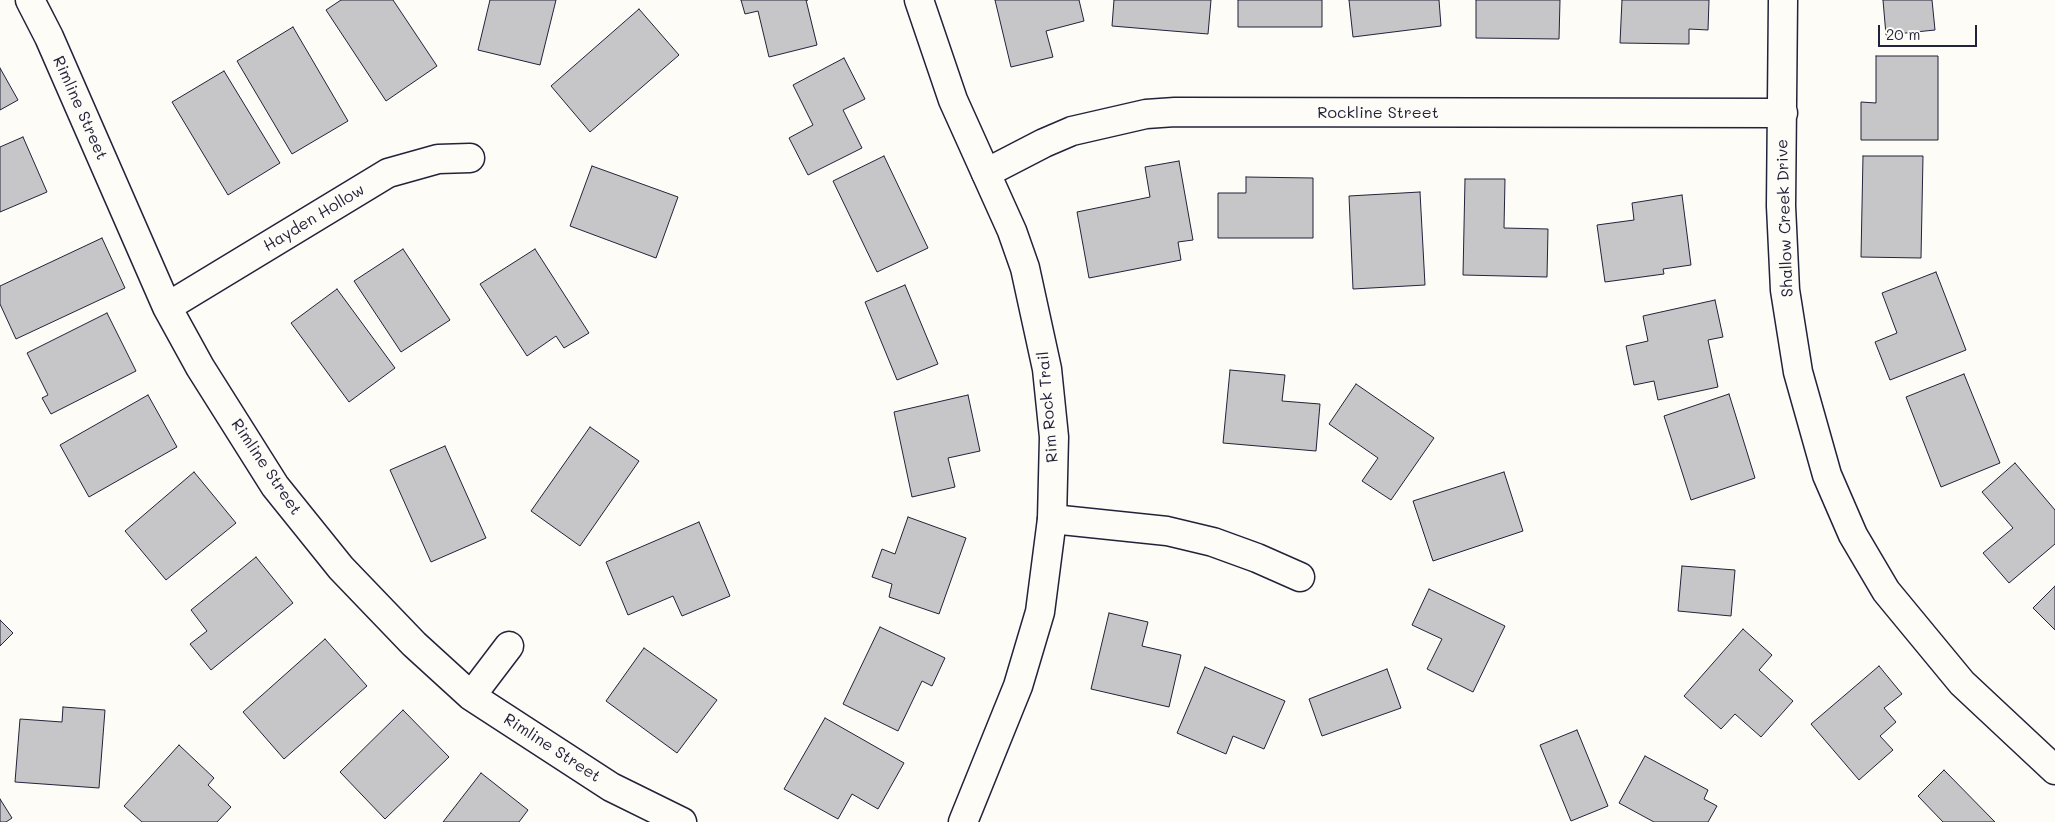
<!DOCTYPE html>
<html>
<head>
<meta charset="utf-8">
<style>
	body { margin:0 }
	#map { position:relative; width:2055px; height:822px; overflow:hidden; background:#fdfcf7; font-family:Mali,sans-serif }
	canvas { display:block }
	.scale { position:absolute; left:1878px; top:25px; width:99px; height:22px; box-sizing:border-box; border:2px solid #22223b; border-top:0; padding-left:6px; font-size:15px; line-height:18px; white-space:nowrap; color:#22223b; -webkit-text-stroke:4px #fdfcf7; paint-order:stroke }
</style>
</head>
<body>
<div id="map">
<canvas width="2055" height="822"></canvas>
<div class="scale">20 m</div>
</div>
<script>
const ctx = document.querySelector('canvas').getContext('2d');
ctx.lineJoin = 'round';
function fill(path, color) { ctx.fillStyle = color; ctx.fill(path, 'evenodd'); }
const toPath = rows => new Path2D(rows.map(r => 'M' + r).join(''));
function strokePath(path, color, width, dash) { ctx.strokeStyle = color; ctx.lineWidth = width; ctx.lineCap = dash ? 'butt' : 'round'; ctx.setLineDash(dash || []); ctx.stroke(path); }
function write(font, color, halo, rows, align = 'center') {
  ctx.font = font + ' Mali,sans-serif'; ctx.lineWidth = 5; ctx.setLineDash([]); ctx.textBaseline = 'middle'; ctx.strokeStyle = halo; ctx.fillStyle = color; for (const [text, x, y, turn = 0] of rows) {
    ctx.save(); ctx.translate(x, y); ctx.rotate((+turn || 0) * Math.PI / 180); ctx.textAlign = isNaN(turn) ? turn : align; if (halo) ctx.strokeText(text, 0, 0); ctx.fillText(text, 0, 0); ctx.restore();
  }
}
const building = toPath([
	[341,0,393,0,437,66,386,101,326,10,341,0],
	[490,0,556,0,540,65,478,50,490,0],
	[741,0,808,0,806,0,817,45,769,57,758,11,745,14,741,0],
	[995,0,1079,0,1084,21,1046,31,1053,57,1011,67,995,0],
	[1114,0,1211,0,1208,34,1112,26,1114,0],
	[1238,0,1322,0,1322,27,1238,27,1238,0],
	[1349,0,1439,0,1441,26,1353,37,1349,0],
	[1476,0,1560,0,1559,39,1476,38,1476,0],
	[1622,0,1709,0,1708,30,1689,29,1689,44,1620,43,1622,0],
	[1883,0,1932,0,1935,30,1886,35,1883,0],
	[639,9,679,55,590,132,551,86,639,9],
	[293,27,348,121,292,154,237,61,293,27],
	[1876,56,1938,56,1938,140,1861,140,1861,102,1876,103,1876,56],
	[844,58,865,99,843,110,862,148,808,175,789,138,813,125,793,85,844,58],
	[0,68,18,100,0,110,0,68],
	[224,71,280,163,228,195,172,102,224,71],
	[23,137,47,192,0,212,0,147,23,137],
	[884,156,928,248,877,272,833,181,884,156],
	[1863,156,1923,156,1921,258,1861,257,1863,156],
	[1179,161,1193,240,1178,242,1181,260,1089,278,1077,212,1150,197,1145,167,1179,161],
	[592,166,678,197,656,258,570,226,592,166],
	[1246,177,1313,178,1313,238,1218,238,1218,193,1246,193,1246,177],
	[1465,179,1505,179,1504,228,1548,229,1547,277,1463,275,1465,179],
	[1420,192,1425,285,1353,289,1349,196,1420,192],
	[1682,195,1691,265,1663,269,1664,274,1605,282,1597,225,1634,220,1632,203,1682,195],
	[102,238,125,288,16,339,0,304,0,286,102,238],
	[403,249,450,320,401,352,354,281,403,249],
	[535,249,589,333,564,348,556,336,527,356,480,284,535,249],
	[1936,272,1966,350,1890,380,1875,342,1897,333,1882,293,1936,272],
	[905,285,938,364,897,380,865,302,905,285],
	[337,289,395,368,349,402,291,323,337,289],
	[1715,300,1723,337,1708,340,1718,387,1658,400,1654,381,1634,385,1626,346,1648,341,1643,316,1715,300],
	[107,313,136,371,51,414,42,398,48,395,27,353,107,313],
	[1230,370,1285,375,1282,401,1320,404,1316,451,1223,443,1230,370],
	[1964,374,2000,463,1941,487,1906,397,1964,374],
	[1356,384,1434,438,1391,500,1362,481,1378,458,1329,424,1356,384],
	[1729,394,1755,478,1691,500,1664,416,1729,394],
	[148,395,177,447,89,497,60,445,148,395],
	[968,395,980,451,948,458,955,487,912,497,894,412,968,395],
	[590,427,639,461,580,546,531,511,590,427],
	[445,446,486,538,431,562,390,470,445,446],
	[2015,463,2055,510,2055,544,2009,583,1983,553,2013,528,1982,492,2015,463],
	[194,472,236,523,166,580,125,531,194,472],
	[1504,472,1523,531,1433,561,1413,501,1504,472],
	[908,517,966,538,939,614,889,597,892,584,872,577,882,549,895,554,908,517],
	[699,522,730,596,682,616,673,596,628,615,606,562,699,522],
	[256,557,293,603,211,670,190,644,207,631,191,610,256,557],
	[1682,566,1735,570,1731,616,1678,611,1682,566],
	[2055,586,2055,630,2033,608,2055,586],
	[1429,589,1505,626,1473,692,1427,669,1442,639,1412,625,1429,589],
	[1109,613,1148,622,1142,646,1181,655,1169,707,1091,689,1109,613],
	[0,620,13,633,0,646,0,620],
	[880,627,945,658,932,686,922,681,898,731,843,704,880,627],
	[1743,629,1772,655,1759,670,1793,701,1761,737,1735,714,1721,729,1684,696,1743,629],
	[325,639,367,686,284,759,243,712,325,639],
	[644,648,717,700,677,753,606,701,644,648],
	[1879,666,1902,694,1884,708,1896,722,1880,736,1893,750,1859,780,1811,724,1879,666],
	[1205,667,1285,701,1264,749,1233,736,1226,754,1177,733,1205,667],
	[1387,669,1401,708,1322,736,1309,699,1387,669],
	[63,707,105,710,99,788,15,782,20,719,62,722,63,707],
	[403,710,449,757,385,819,340,772,403,710],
	[825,718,904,763,878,809,852,794,838,819,784,789,825,718],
	[1577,730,1608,806,1571,821,1540,745,1577,730],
	[179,745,214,778,208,785,231,807,217,822,142,822,124,806,179,745],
	[1645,756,1708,790,1704,799,1717,806,1708,822,1654,822,1619,803,1645,756],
	[1944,770,1995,822,1943,822,1918,796,1944,770],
	[481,773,528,810,519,822,443,822,481,773],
	[0,799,12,818,6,822,0,822,0,799]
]);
const street = toPath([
	[30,0,49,37,167,307,200,367,275,486,341,568,414,644,471,696,611,787,682,822],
	[1783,0,1781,206,1785,290,1798,372,1827,475,1853,535,1886,591,1962,683,2055,770],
	[986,173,1044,143,1072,131,1146,114,1175,112,1783,113],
	[167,307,388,173,438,159,470,158],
	[1052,519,1167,531,1213,542,1257,558,1300,577],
	[471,696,509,646]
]);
const secondary = toPath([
	[919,0,953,100,1012,231,1025,268,1047,369,1054,437,1052,519,1040,612,1018,686,963,822]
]);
const streetNames = [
	["Rimline Street",80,108,66],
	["Rockline Street",1378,113],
	["Hayden Hollow",314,218,-31],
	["Shallow Creek Drive",1785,218,-92],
	["Rim Rock Trail",1048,407,-95],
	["Rimline Street",266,467,56],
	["Rimline Street",552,748,33]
];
fill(building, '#c6c6c8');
strokePath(building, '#22223b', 1);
strokePath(street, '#22223b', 31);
strokePath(secondary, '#22223b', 31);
strokePath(street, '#fdfcf7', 28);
strokePath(secondary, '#fdfcf7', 28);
write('16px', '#22223b', '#fdfcf7', streetNames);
</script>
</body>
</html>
